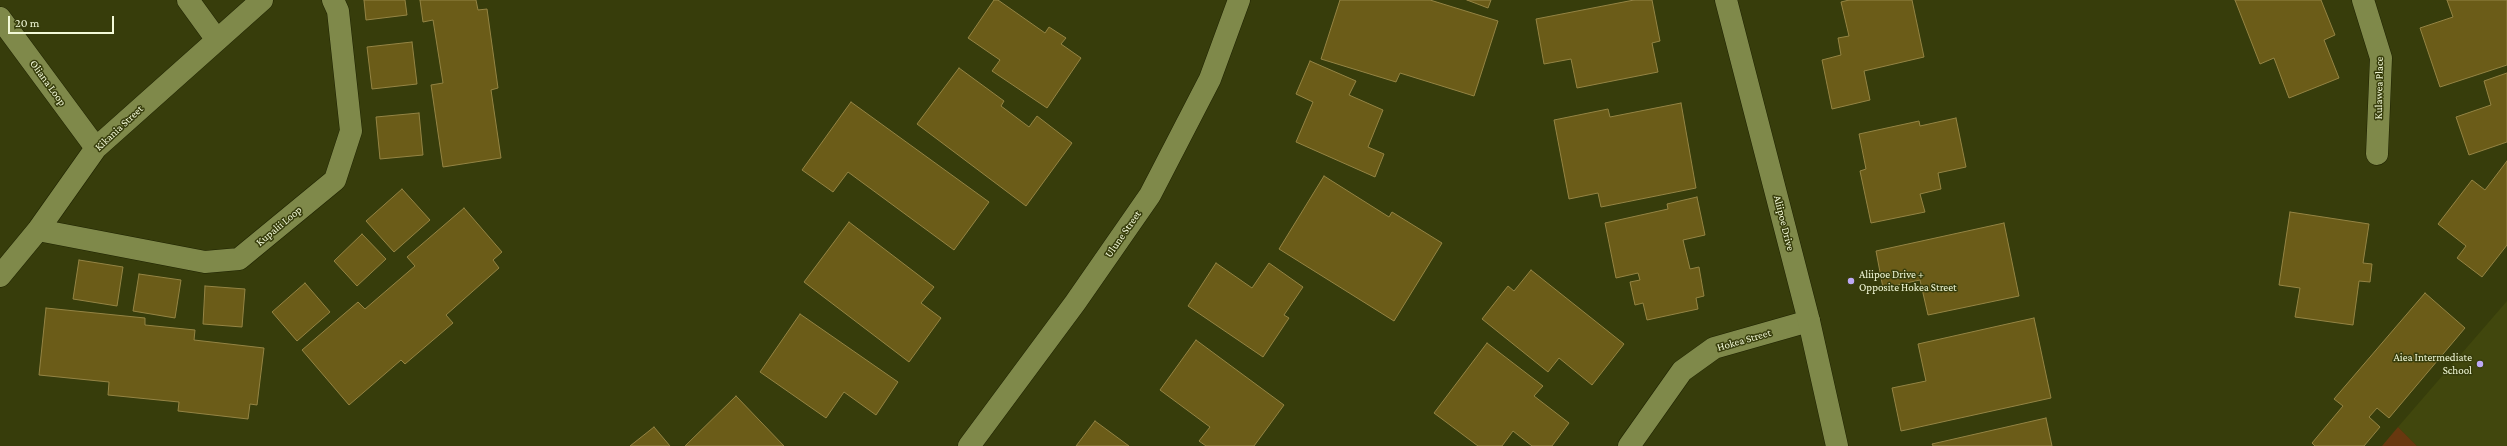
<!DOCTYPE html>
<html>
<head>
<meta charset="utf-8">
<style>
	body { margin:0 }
	#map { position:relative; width:2507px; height:446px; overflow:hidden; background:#373d0b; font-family:"Crimson Pro",serif }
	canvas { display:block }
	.scale { position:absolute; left:8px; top:16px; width:106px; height:18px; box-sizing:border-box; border:2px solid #f2f9d8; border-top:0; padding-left:5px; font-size:12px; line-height:14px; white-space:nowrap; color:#f2f9d8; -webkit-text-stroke:3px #373d0b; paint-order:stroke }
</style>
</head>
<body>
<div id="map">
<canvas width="2507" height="446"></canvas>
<div class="scale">20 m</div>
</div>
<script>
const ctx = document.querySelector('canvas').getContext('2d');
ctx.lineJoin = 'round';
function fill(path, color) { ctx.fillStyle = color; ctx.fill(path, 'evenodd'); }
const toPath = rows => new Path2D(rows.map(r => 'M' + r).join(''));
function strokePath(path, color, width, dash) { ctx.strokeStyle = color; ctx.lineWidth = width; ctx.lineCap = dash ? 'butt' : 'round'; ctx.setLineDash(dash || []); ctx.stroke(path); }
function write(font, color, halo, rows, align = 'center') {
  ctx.font = font + ' "Crimson Pro",serif'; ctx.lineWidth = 3; ctx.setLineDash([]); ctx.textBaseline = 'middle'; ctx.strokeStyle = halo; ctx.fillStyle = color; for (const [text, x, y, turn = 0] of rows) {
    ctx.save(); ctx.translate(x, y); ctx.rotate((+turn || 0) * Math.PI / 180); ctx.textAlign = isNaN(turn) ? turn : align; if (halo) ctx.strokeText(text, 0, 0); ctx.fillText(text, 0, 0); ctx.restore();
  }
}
const built = toPath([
	[2507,301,2507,446,2417,446,2398,427]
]);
const green = toPath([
	[2398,427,2417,446,2382,446]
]);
const building = toPath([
	[364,0,405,0,407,15,366,20,364,0],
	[420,0,476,0,478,10,487,9,498,88,491,90,501,158,443,167,431,85,443,83,433,20,423,22,420,0],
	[994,0,998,0,1045,33,1049,27,1066,38,1061,44,1081,58,1047,108,992,71,1000,60,968,38,994,0],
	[1340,0,1430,0,1498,21,1474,96,1400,73,1396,82,1321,59,1340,0],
	[1467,0,1491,0,1488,8,1467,0],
	[1634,0,1652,0,1660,41,1652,43,1658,72,1577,88,1571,59,1544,64,1536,19,1634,0],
	[1849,0,1912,0,1924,57,1864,71,1870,100,1832,109,1822,60,1841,55,1838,38,1849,36,1841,2,1849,0],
	[2235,0,2321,0,2335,35,2324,40,2339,78,2289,98,2274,58,2260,64,2235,0],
	[2447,0,2507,0,2507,65,2440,87,2420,28,2453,17,2447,0],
	[412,42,417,84,372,89,367,47,412,42],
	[1310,61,1356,81,1349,95,1383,110,1368,147,1384,154,1375,177,1296,142,1313,102,1296,94,1310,61],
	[959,68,1004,101,1001,106,1029,127,1037,116,1072,143,1026,206,917,124,959,68],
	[2507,73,2507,142,2469,155,2456,117,2491,105,2484,81,2507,73],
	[851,102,989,202,954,250,848,172,833,192,802,170,851,102],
	[1681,103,1696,188,1601,207,1598,193,1569,199,1554,120,1608,109,1610,117,1681,103],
	[419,113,423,155,380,159,376,117,419,113],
	[1956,118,1966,167,1938,173,1941,189,1920,194,1925,212,1871,223,1860,171,1866,169,1859,134,1919,121,1920,126,1956,118],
	[2507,161,2507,245,2482,277,2457,258,2466,246,2438,224,2472,180,2485,190,2507,161],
	[1324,176,1389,217,1392,212,1442,243,1394,321,1279,249,1324,176],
	[402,189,430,220,394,252,366,221,402,189],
	[1697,197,1705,235,1683,240,1690,269,1699,267,1704,296,1696,298,1698,309,1647,320,1643,303,1635,305,1630,282,1640,280,1638,273,1616,278,1605,223,1668,209,1667,204,1697,197],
	[464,208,502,252,493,260,499,268,446,315,453,323,405,364,401,360,349,405,302,350,358,302,365,309,415,266,407,257,464,208],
	[2290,212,2369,224,2363,263,2372,264,2370,282,2359,281,2353,325,2295,317,2300,288,2279,285,2290,212],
	[849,222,934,287,921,303,941,318,909,362,804,282,849,222],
	[2004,223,2019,296,1928,315,1920,280,1883,288,1876,251,2004,223],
	[362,234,386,259,357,286,334,261,362,234],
	[79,260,123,267,117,306,73,299,79,260],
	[1216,263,1252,288,1269,263,1303,287,1284,315,1289,318,1263,357,1188,306,1216,263],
	[1531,270,1624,344,1592,385,1559,358,1548,372,1482,319,1508,286,1514,291,1531,270],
	[139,274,181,280,175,318,133,311,139,274],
	[305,283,330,312,297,341,272,312,305,283],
	[205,286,245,289,242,327,203,324,205,286],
	[2425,293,2465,328,2389,418,2377,408,2369,417,2380,427,2364,446,2315,446,2312,443,2343,406,2334,399,2425,293],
	[46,308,145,318,145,325,195,330,194,340,264,348,257,405,250,404,248,419,178,411,179,402,108,395,109,382,39,375,46,308],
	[800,314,898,382,876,415,844,392,826,418,760,372,800,314],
	[2034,318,2051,398,1901,431,1892,388,1926,381,1918,344,2034,318],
	[1196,340,1284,405,1254,446,1206,446,1199,441,1210,427,1160,390,1196,340],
	[1487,343,1543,386,1534,396,1569,423,1552,446,1532,446,1513,431,1502,446,1478,446,1434,413,1487,343],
	[736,396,784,446,685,446,736,396],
	[2046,418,2052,446,1933,446,1932,444,2046,418],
	[1095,421,1129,446,1076,446,1095,421],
	[654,427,670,446,630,446,654,427]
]);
const minor = toPath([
	[188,0,217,40],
	[2363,0,2381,58,2377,154],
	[0,18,96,148],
	[38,230,205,262,239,259,335,180,351,131,338,11,333,0],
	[0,276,38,230,96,148,262,0],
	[1629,446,1682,371,1714,348,1809,321]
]);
const tertiary = toPath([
	[1726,0,1809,321,1837,446],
	[969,446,1075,303,1150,195,1210,79,1239,0]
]);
const markers = [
	[1851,281,4,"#bda9f5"],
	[2480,364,4,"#bda9f5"]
];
const streetNames = [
	["Oliana Loop",48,83,54],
	["Kulawea Place",2379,88,-89],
	["Kikania Street",119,128,-43],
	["Aliipoe Drive",1784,223,76],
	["Kupalii Loop",279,226,-40],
	["Ulune Street",1123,234,-55],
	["Hokea Street",1744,340,-16]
];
const poiNames = [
	["Aliipoe Drive +",1859,275],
	["Opposite Hokea Street",1859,288],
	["Aiea Intermediate",2472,358,"right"],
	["School",2472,371,"right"]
];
fill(built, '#41470d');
fill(green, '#68380f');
fill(building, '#6b5c18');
strokePath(building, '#948444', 1);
strokePath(minor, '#1f2302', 23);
strokePath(tertiary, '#1f2302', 23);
strokePath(minor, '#7f894a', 22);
strokePath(tertiary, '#7f894a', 22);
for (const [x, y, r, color] of markers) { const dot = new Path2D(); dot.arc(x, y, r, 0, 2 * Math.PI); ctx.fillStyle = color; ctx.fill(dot); strokePath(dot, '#373d0b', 1.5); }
write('11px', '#f2f9d8', '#373d0b', streetNames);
write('11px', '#f2f9d8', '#373d0b', poiNames, 'left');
</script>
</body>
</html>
